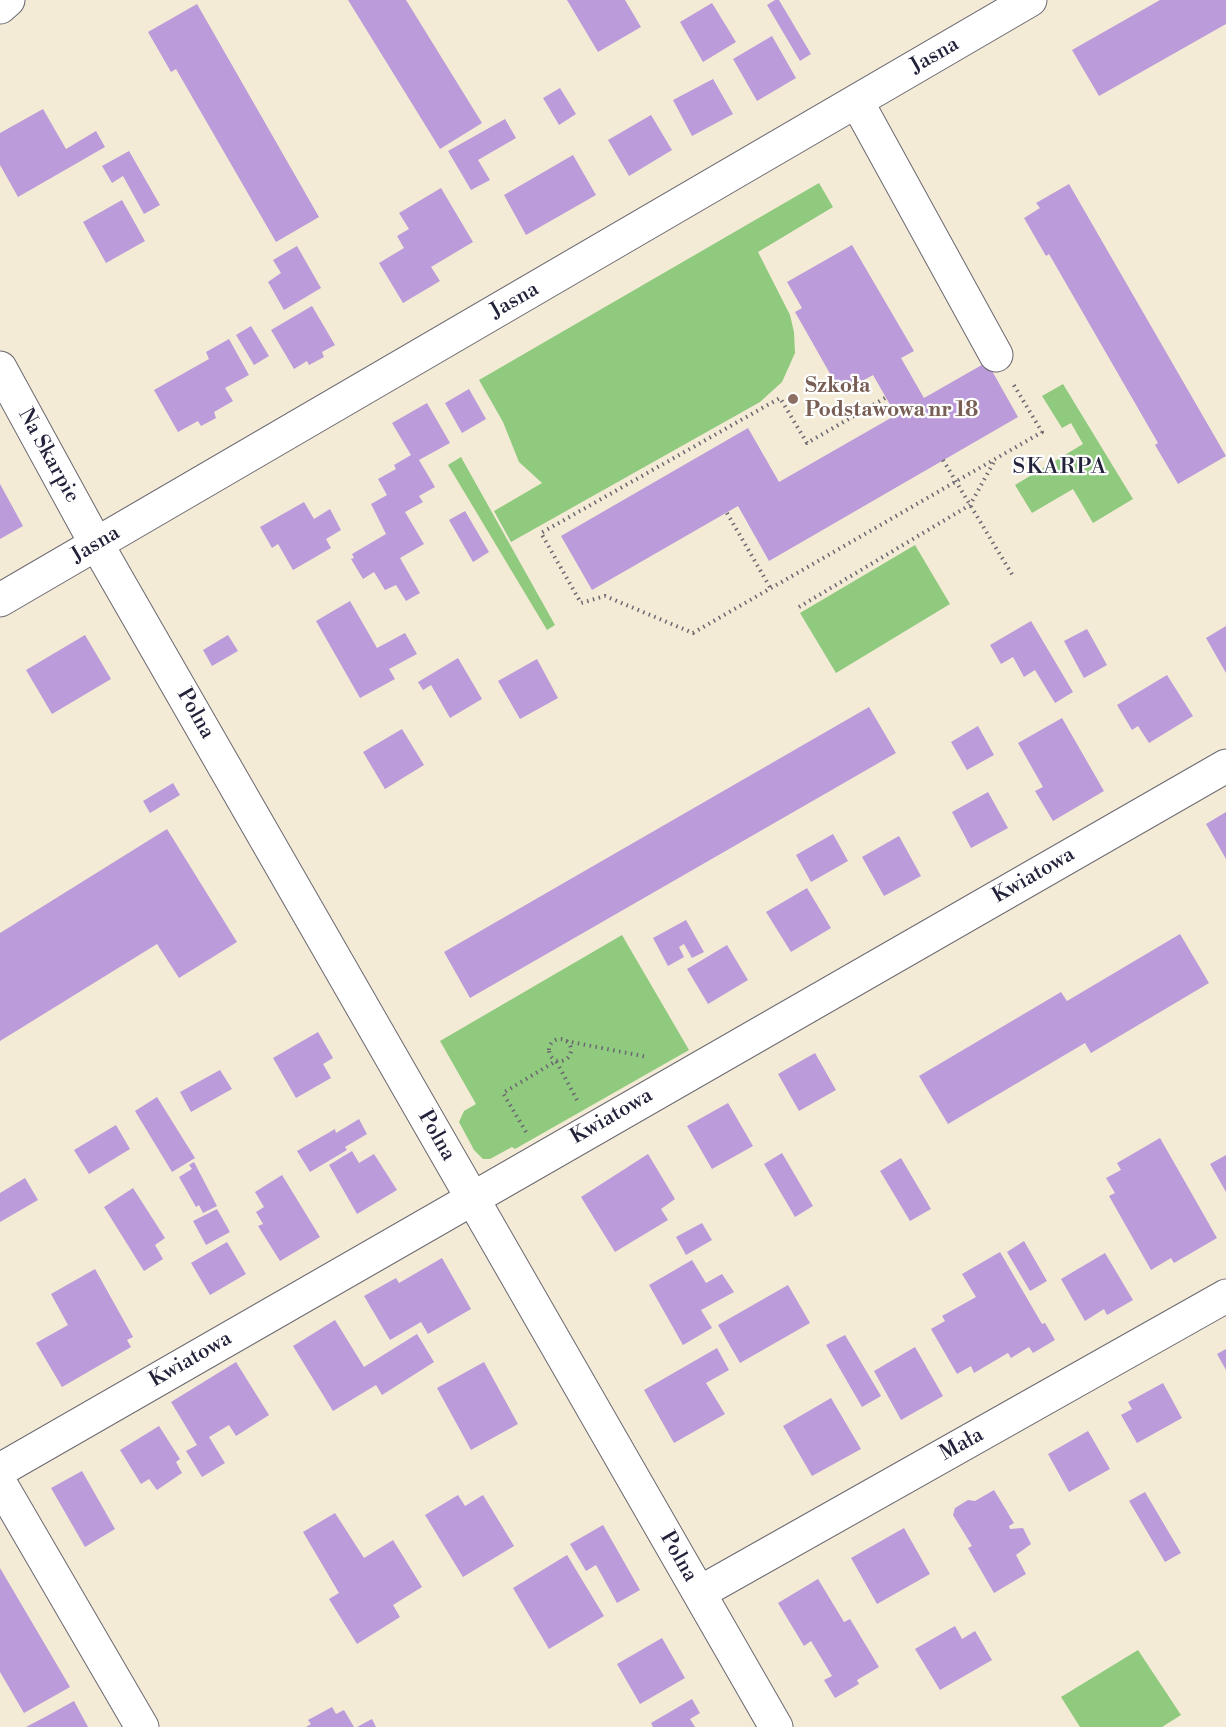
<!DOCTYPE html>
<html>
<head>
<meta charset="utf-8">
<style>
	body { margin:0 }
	canvas { display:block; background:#f3ebd6 }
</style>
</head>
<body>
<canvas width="1226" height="1727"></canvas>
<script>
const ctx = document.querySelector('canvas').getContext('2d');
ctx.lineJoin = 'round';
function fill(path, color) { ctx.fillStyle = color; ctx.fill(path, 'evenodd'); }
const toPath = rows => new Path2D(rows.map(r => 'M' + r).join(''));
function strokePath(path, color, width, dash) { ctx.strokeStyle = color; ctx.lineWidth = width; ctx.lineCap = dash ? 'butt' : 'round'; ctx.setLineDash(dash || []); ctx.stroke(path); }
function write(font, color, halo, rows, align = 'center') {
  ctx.font = font + ' "Libre Bodoni",serif'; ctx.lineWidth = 4.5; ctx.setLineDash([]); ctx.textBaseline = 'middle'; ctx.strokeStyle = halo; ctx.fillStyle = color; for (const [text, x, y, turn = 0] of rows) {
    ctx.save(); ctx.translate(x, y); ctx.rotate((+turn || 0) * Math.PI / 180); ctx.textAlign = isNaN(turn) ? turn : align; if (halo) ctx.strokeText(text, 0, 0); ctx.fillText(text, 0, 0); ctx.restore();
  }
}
const green = toPath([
	[819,183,833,207,758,252,790,315,794,332,795,353,782,382,760,402,511,542,494,511,542,483,519,462,503,422,479,380],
	[1063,384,1133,499,1093,523,1073,489,1032,513,1015,485,1083,444,1071,423,1062,428,1042,396],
	[461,457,555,625,547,630,448,465],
	[915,545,950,604,836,673,800,613],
	[622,935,689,1050,515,1149,512,1147,490,1159,483,1159,474,1150,459,1122,464,1111,476,1104,440,1041],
	[1138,1650,1181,1715,1162,1727,1080,1727,1061,1697]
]);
const building = toPath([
	[348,0,406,0,482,123,440,149],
	[567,0,625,0,641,27,598,52],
	[775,0,779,0,811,54,800,61,767,5],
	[1160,0,1226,0,1226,24,1099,96,1072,50],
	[712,3,736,42,703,62,680,22],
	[197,4,319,217,276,242,176,69,171,72,148,32],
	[772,36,796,78,757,101,733,59],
	[713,79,733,114,692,136,673,100],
	[560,88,576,114,559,125,543,98],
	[43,109,66,149,96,131,105,147,18,197,0,165,0,133],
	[651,115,672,150,629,176,608,140],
	[505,119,516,138,478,160,490,180,471,190,448,151],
	[129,151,160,205,144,214,123,176,112,183,102,166],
	[573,155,596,195,526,235,504,195],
	[1069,184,1226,456,1178,484,1155,445,1158,443,1049,254,1046,256,1024,218,1040,208,1036,203],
	[441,188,473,242,431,267,440,281,403,303,379,263,404,248,397,236,409,229,399,213],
	[122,200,145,241,106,263,83,222],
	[852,245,914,351,901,358,924,398,987,362,1018,417,769,561,738,506,592,590,561,536,748,428,779,482,896,415,873,375,841,393,795,312,802,308,787,282],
	[297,246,321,288,284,310,268,282,281,273,273,260],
	[312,306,335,345,322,352,324,357,309,365,307,361,294,369,271,330],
	[251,326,269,356,254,365,236,335],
	[229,339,249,375,225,388,233,401,214,412,216,418,201,426,198,421,178,432,154,390,209,359,206,352],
	[469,389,486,419,462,433,445,403],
	[427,403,450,443,419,460,435,487,419,496,423,502,405,512,424,544,400,558,420,593,406,601,396,585,385,590,374,572,363,579,351,559,354,558,352,554,386,534,371,504,387,495,378,479,396,469,394,465,411,455,392,423],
	[0,484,23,526,0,539],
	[304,502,314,519,330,509,341,530,326,539,331,548,293,570,278,544,272,548,260,527],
	[465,511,489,552,473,562,449,520],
	[350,601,377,648,405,633,417,654,389,669,395,679,360,698,316,621],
	[1031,621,1073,692,1055,703,1035,670,1024,677,1013,657,1001,664,990,645],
	[1226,626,1226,673,1206,638],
	[1087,629,1107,665,1084,678,1064,641],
	[85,635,111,679,52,714,26,670],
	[228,635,238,651,212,666,203,650],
	[458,658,482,699,450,718,431,685,423,690,418,682],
	[537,659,558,698,520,719,498,681],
	[1167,675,1193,716,1149,743,1138,726,1132,730,1117,705],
	[869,707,896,753,470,998,444,952],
	[1062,718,1104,791,1053,821,1035,791,1043,787,1018,743],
	[978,726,994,755,967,770,951,742],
	[402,729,424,765,385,789,363,752],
	[173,783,180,795,150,813,143,801],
	[988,792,1008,828,971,848,952,812],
	[1226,812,1226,859,1206,824],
	[167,829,237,942,179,978,157,944,0,1041,0,933],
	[833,834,848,861,811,882,796,855],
	[899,836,921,876,884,896,862,857],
	[807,888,831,928,791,952,766,912],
	[686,920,704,952,692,958,684,944,679,947,684,957,668,966,653,938],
	[1180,934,1209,983,1091,1053,1085,1043,948,1124,919,1076,1061,992,1067,1001],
	[727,945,748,980,708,1004,687,969],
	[318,1032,333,1058,323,1064,331,1078,296,1098,273,1058],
	[815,1053,836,1090,799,1111,778,1074],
	[220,1070,232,1089,191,1112,180,1092],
	[157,1097,195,1158,172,1172,135,1111],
	[728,1103,753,1146,712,1169,687,1126],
	[359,1119,367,1134,345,1147,347,1150,310,1172,297,1151,335,1129,336,1133],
	[116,1125,130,1149,89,1174,74,1150],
	[1160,1138,1217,1238,1174,1263,1171,1258,1151,1270,1109,1196,1115,1193,1106,1178,1121,1170,1117,1163],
	[352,1151,359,1163,374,1154,397,1190,357,1214,329,1165],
	[782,1153,813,1206,795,1217,764,1164],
	[648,1154,675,1199,661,1209,668,1220,615,1252,581,1197],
	[1226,1155,1226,1192,1210,1164],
	[901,1158,931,1209,910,1221,880,1171],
	[194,1162,217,1206,203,1213,199,1205,196,1207,179,1177,192,1169,189,1165],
	[282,1175,320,1237,280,1261,258,1226,263,1224,256,1212,264,1207,255,1192],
	[25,1178,38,1200,0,1222,0,1193],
	[133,1188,165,1238,155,1245,163,1259,144,1271,104,1207],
	[217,1209,230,1232,206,1245,193,1221],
	[702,1223,712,1240,686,1255,676,1237],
	[1024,1241,1047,1281,1030,1291,1007,1252],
	[227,1242,246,1274,210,1295,191,1263],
	[1000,1252,1042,1324,1045,1323,1055,1340,1033,1353,1029,1347,1011,1358,1008,1353,974,1373,971,1366,957,1374,931,1329,945,1321,942,1316,976,1297,962,1274],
	[1105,1253,1133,1300,1107,1315,1104,1309,1085,1321,1061,1279],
	[442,1258,471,1309,428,1334,421,1322,390,1340,364,1296,396,1278,399,1283],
	[692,1260,706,1283,722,1274,734,1292,701,1310,712,1328,683,1345,649,1285],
	[95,1269,133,1337,127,1340,131,1347,62,1387,36,1343,68,1325,51,1294],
	[788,1285,810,1323,740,1363,718,1325],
	[335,1320,364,1367,417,1334,434,1362,382,1395,376,1385,333,1411,293,1346],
	[845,1335,881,1396,862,1407,826,1345],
	[915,1347,943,1396,901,1420,874,1371],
	[717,1348,729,1370,706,1383,725,1414,674,1443,644,1390],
	[1226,1349,1226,1370,1217,1354],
	[236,1362,269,1415,236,1436,229,1425,209,1437,225,1463,202,1477,186,1451,197,1445,171,1402],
	[484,1362,518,1424,471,1450,437,1388],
	[1163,1383,1182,1418,1137,1443,1121,1415,1132,1409,1128,1402],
	[831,1398,861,1449,812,1476,783,1426],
	[159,1426,180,1459,176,1462,182,1473,157,1490,149,1479,141,1484,120,1450],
	[1088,1431,1110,1469,1069,1492,1048,1454],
	[82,1471,115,1529,85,1547,51,1488],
	[994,1490,1014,1523,1009,1526,1010,1529,1023,1528,1031,1544,1016,1555,1026,1574,994,1593,968,1548,972,1546,953,1515,955,1508,968,1500,975,1501],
	[1145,1492,1181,1553,1165,1562,1129,1501],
	[458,1495,465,1506,483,1495,514,1546,463,1577,425,1515],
	[335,1513,364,1558,393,1540,422,1587,393,1605,400,1617,357,1644,329,1599,339,1593,303,1532],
	[603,1525,640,1590,617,1603,596,1565,586,1571,570,1544],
	[904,1528,930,1574,877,1604,851,1558],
	[567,1555,604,1616,549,1649,513,1588],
	[0,1568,70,1687,24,1713,0,1672],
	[818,1579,844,1622,850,1619,879,1667,857,1680,859,1684,835,1698,824,1680,832,1676,811,1641,804,1646,778,1603],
	[955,1626,962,1639,975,1631,992,1660,940,1690,915,1649],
	[662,1638,685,1678,640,1704,617,1664],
	[692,1699,700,1713,690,1719,695,1727,653,1727,651,1723],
	[74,1701,88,1727,26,1727,45,1717],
	[332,1707,336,1714,344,1710,354,1727,306,1727,311,1724,308,1720],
	[372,1719,376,1727,357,1727]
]);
const path = toPath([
	[885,398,807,443,780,398,541,533,581,603,605,596,693,633,1042,432,1012,382],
	[943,460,1013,576],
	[727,513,771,589],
	[799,607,970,505,995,460],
	'549 1050a11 11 0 1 1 22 0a11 11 0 1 1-22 0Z',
	[566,1041,648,1057],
	[526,1132,503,1093,556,1061,577,1100]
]);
const minor = toPath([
	[0,7,8,0],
	[857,102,996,355],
	[0,368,88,529,776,1727],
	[0,600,1030,0],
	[0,1470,1226,766],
	[0,1483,142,1727],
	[699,1593,1226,1296]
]);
const markers = [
	[793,399,6,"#8d6e63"]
];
const streetNames = [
	["Jasna",935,56,-30],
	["Jasna",515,301,-30],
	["Na Skarpie",48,456,61],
	["Jasna",96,545,-31],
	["Polna",195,714,60],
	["Kwiatowa",1034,876,-30],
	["Kwiatowa",612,1117,-30],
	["Polna",436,1136,60],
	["Kwiatowa",191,1360,-30],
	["Mała",962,1445,-29],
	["Polna",678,1557,60]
];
const educationNames = [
	["Szkoła",805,387],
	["Podstawowa nr 18",805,411]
];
const neighbourhoodNames = [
	["SKARPA",1060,468]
];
fill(green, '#90ca7e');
fill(building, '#bb9bd9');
strokePath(minor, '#6b6871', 35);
strokePath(path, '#6b6871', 4, [1.5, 4.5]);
strokePath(minor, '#fff', 33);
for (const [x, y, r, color] of markers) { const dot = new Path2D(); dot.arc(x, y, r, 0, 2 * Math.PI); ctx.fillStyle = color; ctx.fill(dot); strokePath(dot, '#fff', 2); }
write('21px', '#22223b', '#fff', streetNames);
write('bold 21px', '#785e54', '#fff', educationNames, 'left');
ctx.letterSpacing = '1.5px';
write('22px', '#22223b', '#fff', neighbourhoodNames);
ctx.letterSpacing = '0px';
</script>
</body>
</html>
